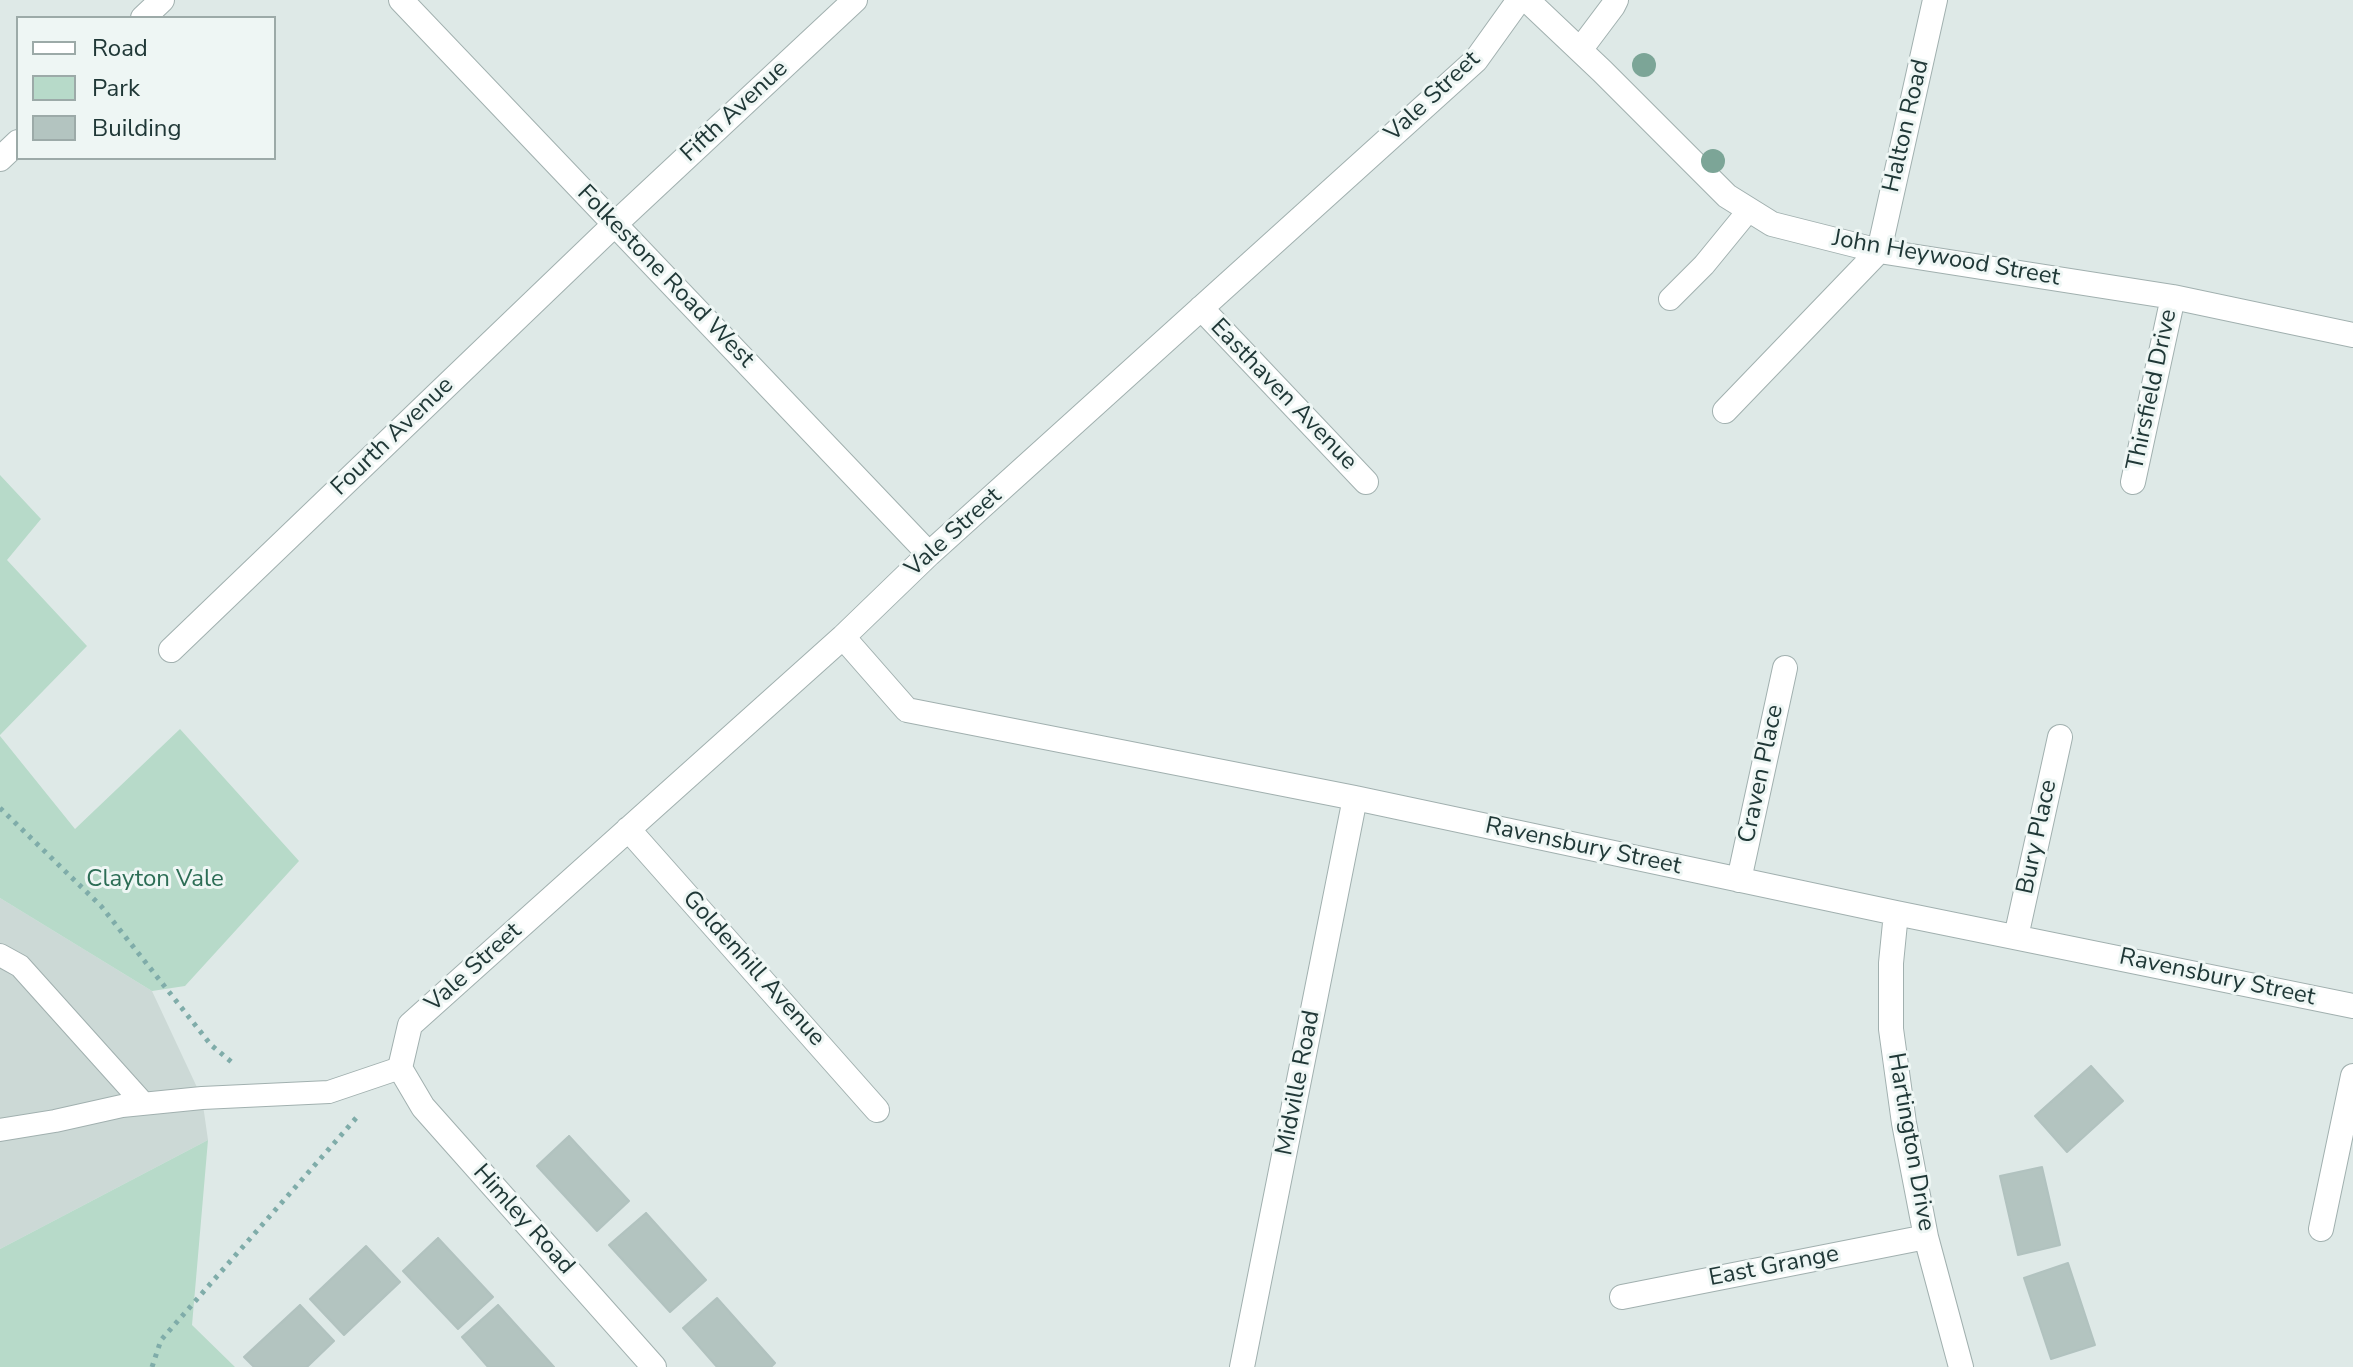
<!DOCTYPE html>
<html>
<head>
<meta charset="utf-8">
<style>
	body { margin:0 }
	#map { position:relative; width:2353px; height:1367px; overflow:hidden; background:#dee9e7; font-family:"Nunito Sans",sans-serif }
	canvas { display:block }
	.legend { position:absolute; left:16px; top:16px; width:260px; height:144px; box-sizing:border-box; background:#eef6f4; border:2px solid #9caaa8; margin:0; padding:10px 14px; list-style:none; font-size:24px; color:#203837 }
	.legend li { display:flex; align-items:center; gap:16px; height:40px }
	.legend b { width:40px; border:2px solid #9caaa8 }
</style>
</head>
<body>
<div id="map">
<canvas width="2353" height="1367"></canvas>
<ul class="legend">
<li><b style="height:10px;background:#fff"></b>Road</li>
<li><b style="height:22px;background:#b7dac9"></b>Park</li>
<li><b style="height:22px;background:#b3c4c0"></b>Building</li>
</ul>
</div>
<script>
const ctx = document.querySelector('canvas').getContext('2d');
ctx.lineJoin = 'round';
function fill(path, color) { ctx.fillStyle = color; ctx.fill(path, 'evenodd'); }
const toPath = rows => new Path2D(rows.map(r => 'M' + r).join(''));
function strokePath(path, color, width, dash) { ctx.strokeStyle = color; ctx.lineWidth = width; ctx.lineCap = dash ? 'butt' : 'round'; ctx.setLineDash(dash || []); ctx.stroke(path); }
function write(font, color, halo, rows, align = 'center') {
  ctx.font = font + ' "Nunito Sans",sans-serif'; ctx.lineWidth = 6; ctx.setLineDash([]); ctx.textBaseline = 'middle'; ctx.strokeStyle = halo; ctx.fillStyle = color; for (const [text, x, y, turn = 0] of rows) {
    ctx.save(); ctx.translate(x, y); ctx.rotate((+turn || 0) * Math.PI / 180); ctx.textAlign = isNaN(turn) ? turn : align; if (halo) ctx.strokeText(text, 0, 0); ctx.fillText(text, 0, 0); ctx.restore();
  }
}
const built = toPath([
	[0,898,152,991,202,1098,208,1140,0,1249]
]);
const green = toPath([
	[0,475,41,519,7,560,87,646,0,735],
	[180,729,299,861,185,986,152,991,0,898,0,736,75,829],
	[208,1140,192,1325,235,1367,0,1367,0,1249]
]);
const building = toPath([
	[2091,1066,2123,1101,2067,1152,2035,1116,2091,1066],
	[569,1136,629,1201,597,1231,537,1166,569,1136],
	[2042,1167,2060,1245,2018,1255,2000,1176,2042,1167],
	[646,1213,706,1280,670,1312,609,1245,646,1213],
	[438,1238,493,1297,458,1329,403,1271,438,1238],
	[366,1246,400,1282,344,1335,310,1299,366,1246],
	[2068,1263,2095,1345,2051,1359,2024,1278,2068,1263],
	[717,1298,775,1363,771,1367,717,1367,683,1328,717,1298],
	[300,1305,334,1341,307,1367,254,1367,244,1357,300,1305],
	[498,1305,554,1367,488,1367,462,1337,498,1305]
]);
const path = toPath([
	[0,808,101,906,211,1045,234,1064],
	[152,1367,161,1340,357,1117]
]);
const service = toPath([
	[1670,299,1704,265,1749,210],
	[0,955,20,966,144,1104],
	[0,1130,55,1121,122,1106,202,1098,329,1092,400,1068]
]);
const minor = toPath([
	[401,0,929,554],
	[1527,0,1602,71,1727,196,1772,224,1879,251,2173,297,2353,335],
	[143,18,162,0],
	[1580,50,1613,6,1616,0],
	[0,159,18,142],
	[1201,308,1366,482],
	[1725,411,1879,251,1935,0],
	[2133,482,2173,297],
	[843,637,907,710,1355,798,1896,913,2353,1006],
	[171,650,615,224,855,0],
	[628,829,877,1110],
	[1739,880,1785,668],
	[1896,913,1891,963,1891,1029,1904,1123,1926,1237,1961,1367],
	[2016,937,2060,737],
	[2321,1229,2353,1076],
	[1622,1297,1926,1237],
	[654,1367,423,1107,400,1068,410,1025,843,637,929,554,1476,60,1519,0],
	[1242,1367,1355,798]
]);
const trees = [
	[1644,65],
	[1713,161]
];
const streetNames = [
	["Vale Street",1433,97,-43],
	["Fifth Avenue",735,112,-43],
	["Halton Road",1907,126,-77],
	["John Heywood Street",1946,259,10],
	["Folkestone Road West",665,277,46],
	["Thirsfield Drive",2153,390,-78],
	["Easthaven Avenue",1283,395,46],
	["Fourth Avenue",393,437,-44],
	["Vale Street",954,533,-42],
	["Craven Place",1762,774,-78],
	["Bury Place",2038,837,-78],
	["Ravensbury Street",1583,847,12],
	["Vale Street",474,968,-42],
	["Goldenhill Avenue",753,969,48],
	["Ravensbury Street",2217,978,12],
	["Midville Road",1299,1083,-79],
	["Hartington Drive",1910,1142,80],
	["Himley Road",523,1220,48],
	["East Grange",1774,1267,-11]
];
const parkNames = [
	["Clayton Vale",155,880]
];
fill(built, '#ccd9d6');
fill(green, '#b7dac9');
fill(building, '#b3c4c0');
strokePath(building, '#b1c2bf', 2);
strokePath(service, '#a1b0af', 24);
strokePath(minor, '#a1b0af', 26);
strokePath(path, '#7faca9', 5, [4, 6]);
strokePath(service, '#fff', 22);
strokePath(minor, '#fff', 24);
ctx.fillStyle = '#7ca597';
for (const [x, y] of trees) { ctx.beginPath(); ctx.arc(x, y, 12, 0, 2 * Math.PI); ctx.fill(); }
write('24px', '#203837', '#eef6f4', streetNames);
write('24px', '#2c6d55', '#eef6f4', parkNames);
</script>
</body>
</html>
